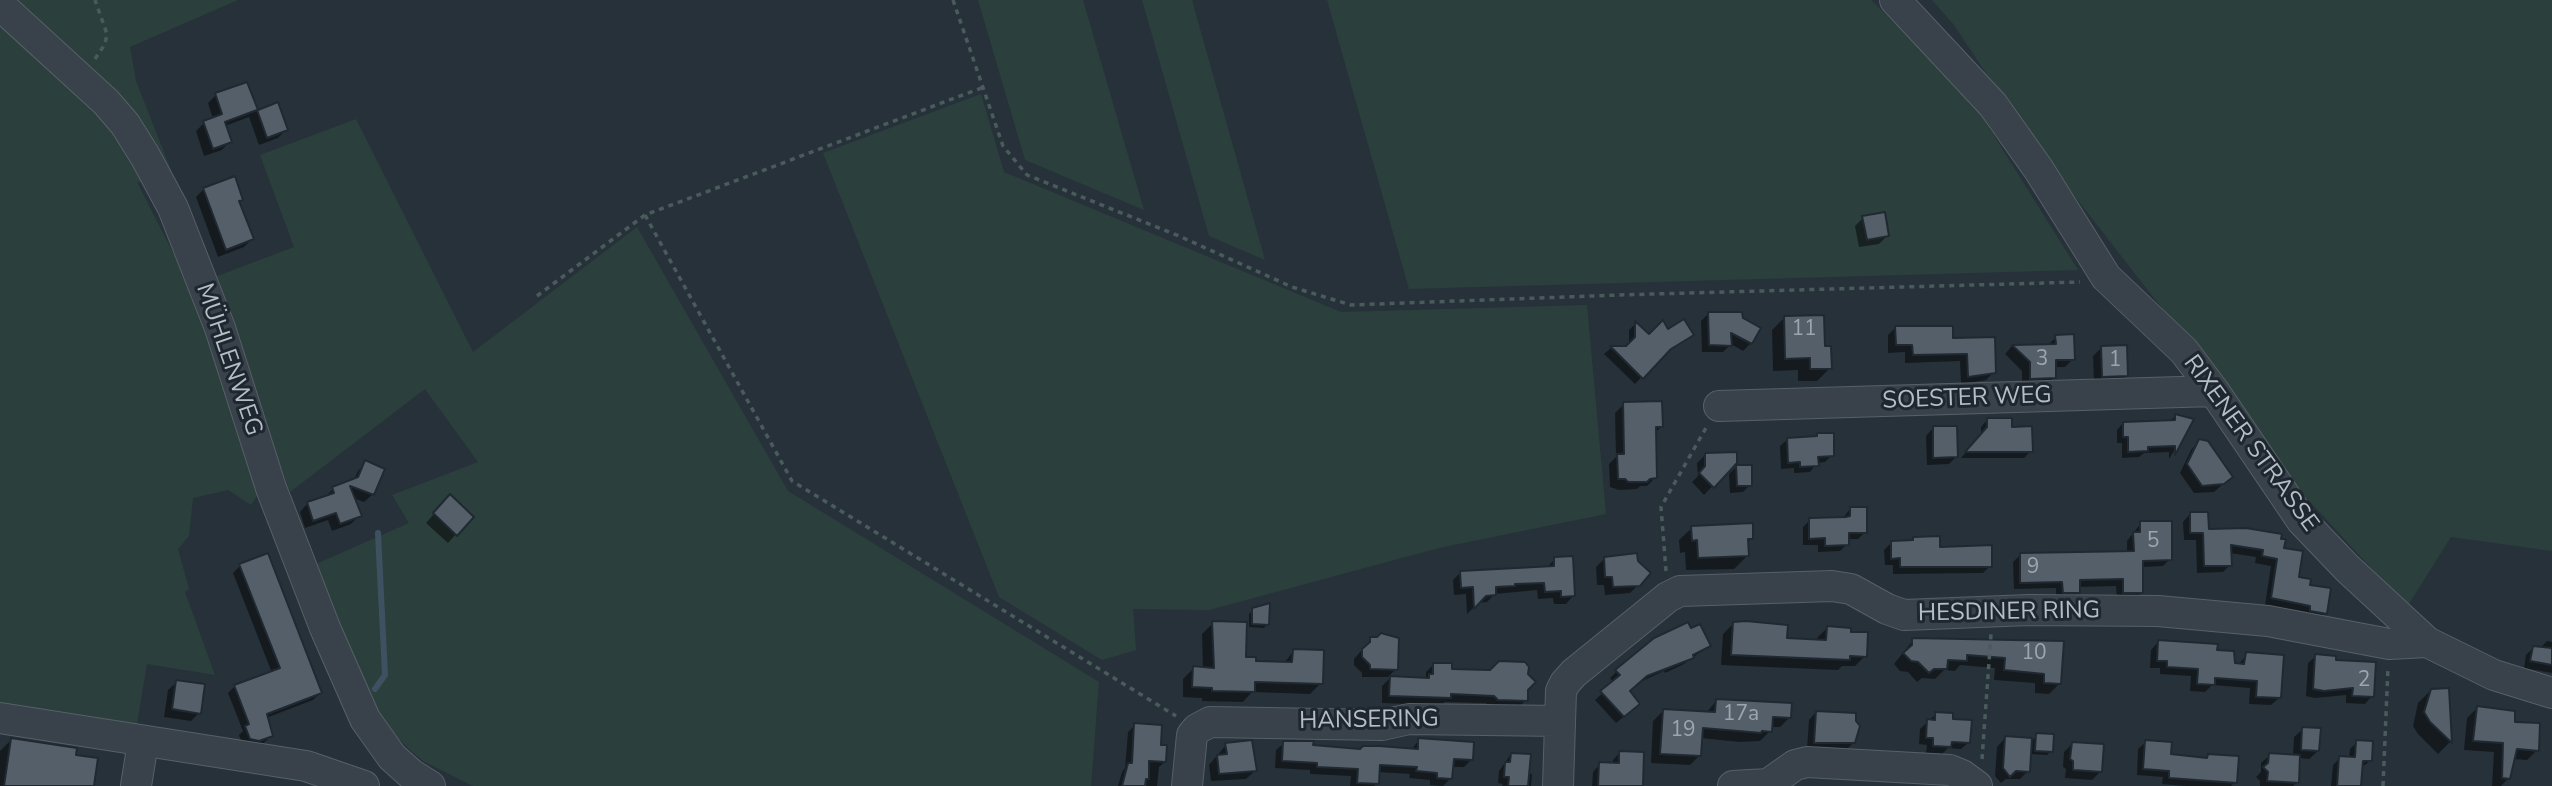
<!DOCTYPE html>
<html>
<head>
<meta charset="utf-8">
<style>
	body { margin:0 }
	canvas { display:block; background:#263139 }
</style>
</head>
<body>
<canvas width="2552" height="786"></canvas>
<script>
const ctx = document.querySelector('canvas').getContext('2d');
ctx.lineJoin = 'round';
function fill(path, color) { ctx.fillStyle = color; ctx.fill(path, 'evenodd'); }
const toPath = rows => new Path2D(rows.map(r => 'M' + r).join(''));
function strokePath(path, color, width, dash) { ctx.strokeStyle = color; ctx.lineWidth = width; ctx.lineCap = dash ? 'butt' : 'round'; ctx.setLineDash(dash || []); ctx.stroke(path); }
function write(font, color, halo, rows, align = 'center') {
  ctx.font = font + ' "Nunito Sans",sans-serif'; ctx.lineWidth = 6; ctx.setLineDash([]); ctx.textBaseline = 'middle'; ctx.strokeStyle = halo; ctx.fillStyle = color; for (const [text, x, y, turn = 0] of rows) {
    ctx.save(); ctx.translate(x, y); ctx.rotate((+turn || 0) * Math.PI / 180); ctx.textAlign = isNaN(turn) ? turn : align; if (halo) ctx.strokeText(text, 0, 0); ctx.fillText(text, 0, 0); ctx.restore();
  }
}
const green = toPath([
	[0,0,238,0,130,47,136,81,177,185,137,182,188,282,263,487,251,505,228,490,193,498,189,536,178,549,189,589,185,592,215,675,147,664,136,730,0,712],
	[978,0,1083,0,1144,210,1025,160],
	[1142,0,1192,0,1265,260,1209,236],
	[1327,0,1871,0,1971,99,2078,270,1409,289],
	[1932,0,2552,0,2552,551,2451,537,2407,607,2277,466,2235,399,2150,293,2024,131,1954,25],
	[981,94,1004,172,1341,312,1587,305,1606,514,1439,548,1209,610,1133,609,1136,650,1102,660,999,597,823,153],
	[356,119,473,352,637,227,788,491,1099,682,1091,786,473,786,423,761,410,750,398,738,372,703,354,667,316,564,409,523,392,495,478,462,425,389,290,492,212,278,294,247,260,155]
]);
const shadow = toPath([
	[246,84,257,112,277,104,286,130,278,138,259,145,249,117,225,126,230,141,222,150,204,156,196,131,204,123,213,119,208,103,216,95],
	[204,189,241,199,238,202,252,239,244,247,218,257,196,197],
	[1863,218,1887,236,1879,244,1859,247,1855,226],
	[1708,314,1751,343,1743,351,1731,344,1723,352,1702,352,1701,321],
	[1785,317,1830,368,1817,381,1798,381,1798,370,1773,371,1772,330],
	[1635,324,1649,337,1668,331,1692,334,1663,355,1635,384,1604,354,1611,348,1627,348,1629,345,1629,330],
	[1896,327,1951,340,1994,372,1986,380,1961,384,1960,361,1905,363,1905,352,1888,353,1888,335],
	[2056,337,2073,359,2065,367,2054,367,2054,377,2046,386,2022,387,2022,371,2005,354,2012,346,2047,346],
	[2102,347,2127,375,2118,384,2094,384,2093,356],
	[1624,404,1661,427,1654,434,1655,478,1647,486,1640,486,1637,489,1619,490,1610,487,1609,464,1616,457,1615,413],
	[2175,416,2192,420,2169,459,2169,452,2144,453,2139,457,2122,458,2122,443,2117,443,2117,430,2123,423,2169,422],
	[1987,420,2010,429,2031,451,2024,458,1961,458,1981,435,1981,427],
	[1933,428,1956,457,1949,464,1927,465,1926,436],
	[1818,435,1832,455,1825,462,1817,463,1810,472,1794,473,1794,468,1781,469,1780,446,1788,439,1814,438],
	[2199,441,2231,477,2214,492,2194,493,2180,473,2191,450],
	[1706,454,1735,462,1704,495,1692,482,1698,476,1697,463],
	[366,462,373,494,364,502,353,498,360,515,351,524,332,531,328,520,305,528,300,512,308,503,324,498,333,489,353,481,358,471],
	[1736,467,1750,485,1743,492,1730,493,1729,474],
	[442,505,456,534,448,543,426,523],
	[1850,509,1865,532,1858,539,1847,539,1847,544,1840,551,1818,552,1818,545,1803,545,1803,527,1810,520,1843,518],
	[2190,514,2207,531,2282,550,2297,578,2308,587,2325,613,2317,621,2304,613,2265,605,2271,566,2255,563,2256,557,2230,553,2230,565,2223,572,2197,573,2196,540,2184,540,2183,522],
	[2141,523,2170,559,2163,566,2141,567,2142,593,2134,600,2117,600,2116,586,2078,587,2078,592,2071,599,2056,599,2056,588,2014,589,2013,562,2020,555,2127,553,2127,541],
	[1692,528,1752,538,1747,543,1747,556,1734,569,1686,570,1685,552,1680,553,1679,540],
	[1914,538,1938,548,1990,566,1983,573,1893,574,1893,565,1885,565,1884,550,1891,543,1910,542],
	[267,555,320,693,313,700,266,718,271,736,264,743,251,747,243,746,239,735,243,731,228,693,235,686,272,673,233,573,240,566],
	[1605,558,1639,584,1630,593,1605,595,1604,585,1597,585,1596,567],
	[1555,559,1573,596,1566,604,1554,604,1553,598,1538,599,1537,590,1495,594,1487,602,1478,603,1467,614,1466,594,1454,595,1453,580,1461,572,1547,567],
	[1253,610,1267,624,1264,628,1249,627,1249,614],
	[1213,623,1244,659,1254,663,1283,664,1294,651,1321,683,1310,694,1252,692,1243,702,1202,701,1202,698,1183,697,1183,679,1194,668,1203,669,1202,634],
	[1733,624,1785,640,1817,642,1817,638,1827,628,1850,633,1865,656,1855,666,1842,666,1838,670,1721,665,1723,634],
	[1690,630,1709,646,1684,664,1665,673,1664,671,1638,683,1628,692,1631,711,1616,723,1595,700,1614,683,1610,678,1617,671],
	[1371,639,1396,669,1388,677,1362,677,1362,673,1354,665,1354,659],
	[1913,640,2062,643,2059,684,2049,694,2035,693,2035,683,1994,680,1995,668,1960,665,1955,671,1944,670,1935,679,1922,678,1917,682,1908,672,1900,671,1894,664],
	[2547,641,2552,642,2552,673,2524,668,2526,655,2534,647,2540,648],
	[2158,642,2215,652,2233,665,2238,665,2247,654,2279,698,2271,705,2249,704,2250,688,2212,685,2205,692,2190,691,2191,676,2160,674,2160,668,2150,668,2151,650],
	[2316,656,2334,662,2372,696,2365,704,2346,703,2346,695,2315,698,2306,696,2308,663],
	[1434,664,1450,670,1491,672,1526,690,1526,700,1518,708,1490,708,1486,703,1445,702,1441,705,1382,703,1382,686,1390,678,1426,680,1426,672],
	[177,682,199,713,191,721,164,717,168,690],
	[2431,690,2447,690,2450,742,2438,754,2418,734,2413,726,2418,703],
	[1717,700,1790,717,1780,727,1771,727,1770,731,1760,741,1740,742,1701,738,1700,755,1690,765,1651,763,1653,721,1663,711,1706,713],
	[2477,708,2537,750,2527,760,2513,759,2509,778,2501,786,2492,786,2494,752,2464,750,2467,718],
	[1816,712,1853,743,1846,750,1807,749,1809,720],
	[1936,714,1951,721,1969,742,1961,749,1948,748,1942,754,1926,753,1927,745,1919,744,1920,729],
	[1135,725,1159,746,1165,762,1159,767,1157,786,1118,786,1122,772,1125,768,1128,732],
	[2303,729,2318,751,2309,759,2298,758,2297,782,2293,786,2260,786,2260,781,2256,777,2261,772,2261,763,2270,755,2293,756,2294,737],
	[2037,735,2051,751,2047,755,2029,754,2028,771,2020,779,2006,779,2001,783,1995,776,1997,747,2005,738,2033,740],
	[12,739,74,756,92,786,0,786,0,751],
	[1419,740,1471,760,1464,767,1452,767,1451,778,1443,786,1430,785,1430,780,1409,778,1410,774,1378,772,1377,783,1374,786,1350,786,1351,776,1310,774,1310,770,1275,768,1276,750,1284,743,1361,751,1411,750],
	[2146,742,2169,756,2205,759,2208,755,2235,782,2231,786,2186,786,2162,784,2163,777,2137,775,2138,749],
	[2357,742,2370,761,2361,768,2360,786,2331,786,2333,765,2340,758,2349,759,2350,749],
	[2072,744,2100,772,2092,780,2065,778,2066,769,2063,767,2064,752],
	[1226,745,1255,771,1246,779,1211,781,1209,765],
	[1620,752,1642,786,1592,786,1593,772,1600,764,1612,764,1613,760],
	[1511,754,1528,774,1532,774,1531,786,1502,786,1503,784,1498,783,1499,771]
]);
const stream = toPath([
	[375,689,385,675,378,533]
]);
const building = toPath([
	[247,82,258,110,278,102,288,130,267,138,257,110,225,122,232,142,213,149,203,121,222,114,215,93,247,82],
	[235,176,243,200,239,201,254,239,226,250,203,188,235,176],
	[1885,212,1889,236,1867,240,1862,216,1885,212],
	[1708,312,1742,312,1743,318,1761,328,1752,344,1731,333,1732,346,1709,345,1708,312],
	[1824,315,1825,346,1831,346,1832,369,1810,369,1810,358,1785,359,1784,316,1824,315],
	[1684,319,1694,335,1671,349,1643,379,1610,346,1626,346,1635,337,1635,321,1649,334,1663,320,1668,329,1684,319],
	[1895,326,1953,326,1953,338,1995,337,1996,373,1968,377,1967,354,1913,355,1912,345,1896,345,1895,326],
	[2074,334,2075,360,2056,360,2056,378,2030,379,2030,362,2012,345,2056,344,2055,335,2074,334],
	[2127,345,2128,376,2102,377,2101,346,2127,345],
	[1662,401,1663,427,1656,427,1657,478,1650,479,1647,482,1628,482,1625,479,1618,479,1617,454,1624,454,1623,402,1662,401],
	[2175,414,2194,419,2175,455,2175,446,2148,447,2148,451,2128,452,2128,437,2123,437,2123,422,2175,420,2175,414],
	[1987,418,2012,418,2012,427,2032,426,2033,452,1965,452,1987,427,1987,418],
	[1933,426,1957,426,1958,457,1933,458,1933,426],
	[1817,433,1834,433,1834,456,1818,457,1819,466,1800,467,1800,462,1788,463,1787,438,1817,436,1817,433],
	[2199,439,2208,441,2233,477,2224,484,2202,486,2187,464,2199,439],
	[1737,452,1737,463,1714,488,1699,473,1705,466,1705,453,1737,452],
	[365,460,385,469,374,495,350,486,362,516,340,524,336,513,313,521,307,502,334,493,332,487,358,477,365,460],
	[1736,465,1752,465,1752,486,1737,486,1736,465],
	[450,494,474,517,457,536,433,513,450,494],
	[1850,507,1867,507,1867,533,1849,533,1849,545,1825,546,1825,538,1809,539,1809,518,1846,517,1850,516,1850,507],
	[2190,512,2208,512,2209,529,2246,528,2282,534,2281,539,2286,539,2284,548,2303,551,2299,577,2311,579,2310,585,2331,588,2327,614,2310,611,2310,606,2271,598,2277,559,2262,556,2263,550,2231,545,2232,566,2204,566,2203,533,2190,533,2190,512],
	[2140,521,2172,521,2172,560,2143,561,2143,593,2123,593,2123,579,2080,580,2080,593,2063,593,2062,582,2020,583,2020,553,2134,551,2133,532,2140,532,2140,521],
	[1753,523,1753,539,1748,539,1749,556,1698,558,1697,540,1692,541,1691,526,1753,523],
	[1940,536,1940,547,1992,545,1992,567,1900,567,1900,558,1891,559,1891,541,1913,540,1913,537,1940,536],
	[268,553,322,693,267,714,273,736,259,741,250,739,245,726,249,724,234,685,280,668,239,564,268,553],
	[1637,553,1638,561,1651,573,1640,586,1613,587,1612,577,1605,577,1604,557,1637,553],
	[1573,556,1575,596,1561,597,1561,591,1545,592,1544,583,1515,584,1515,586,1496,587,1496,595,1486,596,1474,609,1473,587,1461,588,1460,571,1554,566,1554,557,1573,556],
	[1270,603,1269,625,1252,624,1252,608,1270,603],
	[1212,621,1247,622,1246,657,1256,657,1256,661,1292,662,1293,649,1324,650,1323,684,1255,682,1255,692,1212,691,1212,688,1192,687,1193,666,1214,668,1212,621],
	[1746,621,1788,625,1787,638,1826,640,1827,626,1851,628,1851,632,1868,632,1867,657,1850,656,1850,660,1731,655,1733,622,1746,621],
	[1688,622,1691,628,1700,624,1711,646,1693,655,1694,658,1647,676,1630,691,1640,704,1624,717,1600,691,1620,675,1615,670,1654,638,1688,622],
	[1381,633,1399,638,1398,670,1370,669,1370,665,1362,657,1362,649,1370,642,1370,637,1377,637,1381,633],
	[1912,638,2064,641,2061,684,2044,683,2044,674,2004,670,2005,658,1967,655,1967,661,1948,660,1947,669,1934,669,1929,673,1918,662,1911,661,1903,653,1912,645,1912,638],
	[2158,640,2218,644,2217,650,2234,651,2235,663,2244,664,2246,652,2284,655,2281,698,2256,697,2257,681,2215,678,2215,685,2197,684,2198,669,2167,667,2167,661,2157,661,2158,640],
	[2533,646,2552,648,2552,665,2530,661,2533,646],
	[2315,654,2336,656,2336,660,2376,662,2374,697,2352,696,2353,688,2324,691,2313,689,2315,654],
	[1499,661,1525,662,1529,667,1528,674,1536,682,1528,690,1528,701,1498,700,1494,696,1451,694,1451,698,1389,696,1390,676,1429,678,1429,674,1433,674,1433,663,1452,663,1452,669,1490,670,1499,661],
	[176,680,205,684,201,714,172,709,176,680],
	[2449,688,2452,743,2430,722,2424,712,2431,689,2449,688],
	[1716,699,1792,703,1791,718,1773,717,1772,732,1762,731,1761,733,1703,728,1701,756,1660,754,1663,709,1715,712,1716,699],
	[2477,706,2515,711,2515,722,2540,723,2539,751,2517,749,2510,779,2502,778,2503,743,2473,741,2477,706],
	[1816,711,1856,713,1856,721,1860,726,1855,743,1814,743,1816,711],
	[1935,712,1953,713,1953,719,1972,720,1970,743,1952,742,1951,747,1933,746,1933,738,1926,738,1927,719,1935,720,1935,712],
	[1134,723,1162,725,1161,745,1167,745,1166,762,1149,761,1149,779,1146,779,1145,786,1122,786,1128,763,1132,763,1134,723],
	[2302,727,2321,728,2319,751,2301,750,2302,727],
	[2036,733,2054,734,2053,752,2035,751,2036,733],
	[2005,736,2032,738,2030,772,2016,771,2010,777,2003,768,2005,736],
	[11,738,77,748,76,755,98,758,94,786,4,786,11,738],
	[1418,738,1474,742,1473,760,1454,759,1452,779,1437,778,1437,773,1416,771,1417,767,1380,765,1379,784,1357,783,1358,769,1317,767,1317,763,1282,761,1283,741,1314,741,1313,745,1360,749,1363,746,1379,746,1418,749,1418,738],
	[1252,740,1257,771,1219,774,1217,755,1227,754,1225,743,1252,740],
	[2145,740,2172,742,2171,754,2207,758,2208,754,2239,756,2237,783,2169,778,2169,771,2143,769,2145,740],
	[2356,740,2373,741,2372,761,2363,761,2361,786,2337,786,2339,756,2355,757,2356,740],
	[2072,742,2104,744,2102,772,2073,770,2073,761,2070,759,2072,742],
	[1619,751,1644,752,1643,786,1598,786,1599,762,1619,763,1619,751],
	[1511,753,1531,754,1528,786,1508,786,1509,777,1504,777,1505,762,1510,762,1511,753],
	[2269,753,2300,755,2299,783,2267,781,2268,772,2263,767,2268,763,2269,753]
]);
const path = toPath([
	[953,0,1003,146,1027,175,1179,236,1292,287,1351,305,1618,295,2080,282],
	[95,59,105,44,107,34,95,0],
	[645,215,792,481,1176,716],
	[537,296,645,215,984,87],
	[1666,571,1661,507,1707,426],
	[1982,759,1991,634],
	[2383,786,2388,667]
]);
const minor = toPath([
	[1895,0,1993,105,2039,170,2106,277,2184,351,2214,391,2302,521,2347,568,2427,642,2494,675,2552,693],
	[0,5,106,102,125,124,145,156,173,208,220,328,271,488,325,628,365,719,392,757,411,774,430,786],
	[1719,406,2214,391],
	[0,718,306,766,364,786],
	[136,786,143,742],
	[1187,786,1192,735,1197,729,1210,722,1382,725,1409,719,1560,721],
	[1558,786,1561,691,1565,683,1574,673,1668,597,1680,591,1832,586,1851,589,1887,609,1904,615,2029,610,2158,611,2268,621,2389,644,2427,642],
	[1733,786,1768,784,1795,765,1807,762,1950,770,1962,775,1977,786]
]);
const numberNames = [
	["11",1804,330],
	["3",2042,360],
	["1",2115,361],
	["5",2153,542],
	["9",2033,568],
	["10",2034,654],
	["2",2364,681],
	["17a",1741,715],
	["19",1683,731]
];
const streetNames = [
	["MÜHLENWEG",228,360,71],
	["SOESTER WEG",1967,399,-2],
	["RIXENER STRASSE",2250,444,54],
	["HESDINER RING",2009,613,-1],
	["HANSERING",1369,721,-1]
];
fill(green, '#2b3f3c');
fill(shadow, '#0007');
strokePath(stream, '#3d5160', 6);
fill(building, '#545f6a');
strokePath(building, '#202931', 2);
strokePath(minor, '#576068', 32);
strokePath(path, '#495b5b', 3.5, [5, 5]);
strokePath(minor, '#39424a', 30);
write('21px', '#9da6ae', null, numberNames);
write('24px', '#b5bdc5', '#1e272f', streetNames);
</script>
</body>
</html>
